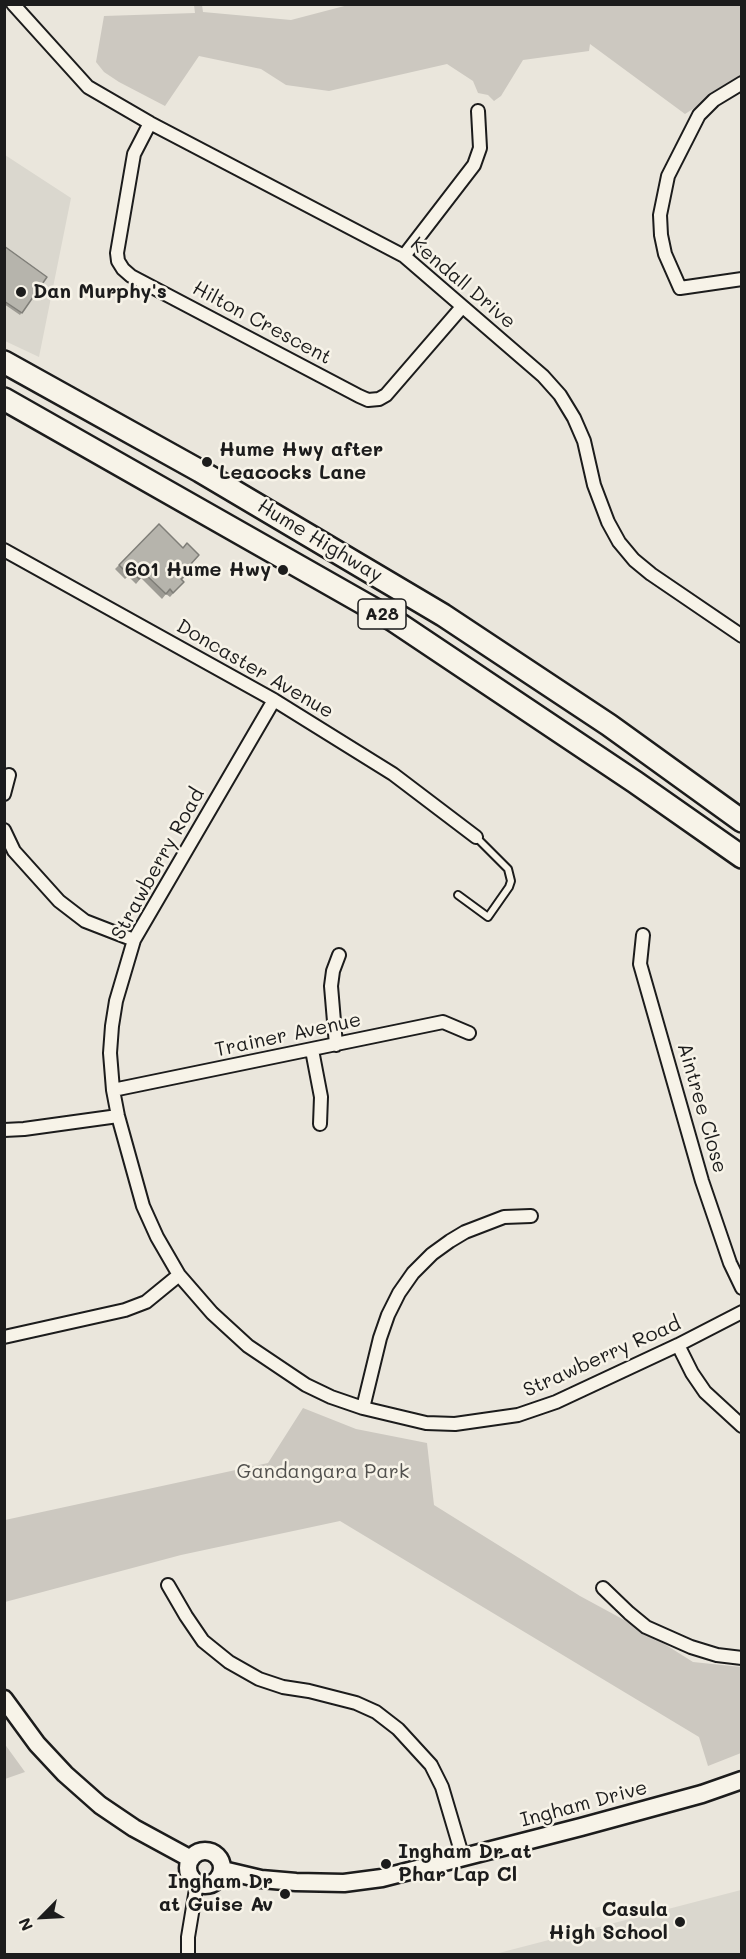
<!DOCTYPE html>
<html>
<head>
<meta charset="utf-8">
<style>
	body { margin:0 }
	#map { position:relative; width:746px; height:1959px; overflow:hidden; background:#eae6dc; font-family:Mali,sans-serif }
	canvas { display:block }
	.frame { position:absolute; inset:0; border:6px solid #1c1c1c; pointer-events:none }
	.north { position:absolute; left:12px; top:1887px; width:60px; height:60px; -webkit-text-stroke:4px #f7f3e8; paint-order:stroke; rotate:246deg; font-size:16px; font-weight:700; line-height:24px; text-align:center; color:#1c1c1c }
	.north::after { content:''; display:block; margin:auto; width:21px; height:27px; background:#1c1c1c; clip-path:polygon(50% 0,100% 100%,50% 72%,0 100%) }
</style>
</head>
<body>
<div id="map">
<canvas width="746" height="1959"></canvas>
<div class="frame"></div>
<div class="north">N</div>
</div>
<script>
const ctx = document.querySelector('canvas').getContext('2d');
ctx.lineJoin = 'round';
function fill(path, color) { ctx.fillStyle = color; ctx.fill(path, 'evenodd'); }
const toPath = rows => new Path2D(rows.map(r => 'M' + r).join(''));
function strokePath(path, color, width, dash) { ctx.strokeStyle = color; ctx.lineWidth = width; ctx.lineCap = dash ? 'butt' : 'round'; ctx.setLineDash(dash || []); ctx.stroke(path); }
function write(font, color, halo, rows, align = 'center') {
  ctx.font = font + ' Mali,sans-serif'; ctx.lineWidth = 5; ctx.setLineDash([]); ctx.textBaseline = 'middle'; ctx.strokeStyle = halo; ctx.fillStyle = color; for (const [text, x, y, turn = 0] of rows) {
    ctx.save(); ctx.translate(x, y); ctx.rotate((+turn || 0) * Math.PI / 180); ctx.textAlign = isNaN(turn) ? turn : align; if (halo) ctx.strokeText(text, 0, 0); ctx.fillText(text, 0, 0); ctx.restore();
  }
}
const built = toPath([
	[5,155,71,198,39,357,5,341],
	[741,1890,741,1954,495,1954]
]);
const green = toPath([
	[352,4,741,5,741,78,685,114,590,44,589,51,523,60,501,96,494,101,488,95,478,93,473,81,447,64,329,91,286,85,261,69,199,56,165,106,119,82,104,72,96,62,104,16,195,13,194,5,202,5,203,12,291,20],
	[303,1408,356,1429,427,1443,434,1505,580,1596,639,1628,693,1662,741,1667,741,1753,708,1766,699,1737,340,1521,181,1555,5,1602,5,1520,268,1463],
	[4,1743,25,1772,5,1779,4,1779]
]);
const lane = toPath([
	[458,895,488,917,509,887,511,881,508,869,476,837]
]);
const street = toPath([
	[13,4,88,87,150,123,404,256,521,357,543,376,560,395,574,418,584,441,594,485,608,522,619,542,634,560,651,574,742,636],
	[742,83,714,100,699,115,668,176,660,215,661,235,665,254,680,288,742,279],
	[150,123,134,154,117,253,118,261,123,269,131,276,359,396,368,400,379,399,386,395,462,307],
	[404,256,474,165,480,148,478,111],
	[4,550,274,700,393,774,476,837],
	[274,700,134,940,116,1001,112,1026,110,1053,113,1090,118,1116,143,1206,157,1237,179,1275,212,1313,248,1346,306,1385,331,1397,363,1408,426,1423,455,1424,518,1415,556,1402,678,1345,742,1312],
	[4,794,9,775],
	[4,830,14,851,59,901,85,921,134,940],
	[643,935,640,964,702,1181,730,1263,742,1288],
	[336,1045,331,986,333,971,339,955],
	[312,1050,321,1097,320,1124],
	[113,1090,443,1022,469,1033],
	[4,1130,24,1129,118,1116],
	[4,1337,125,1310,146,1302,179,1275],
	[678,1345,692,1373,705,1392,742,1426],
	[363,1408,380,1338,388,1315,399,1293,413,1273,432,1254,450,1241,465,1232,504,1217,531,1216],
	[168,1585,186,1616,203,1641,229,1662,259,1679,283,1687,309,1691,356,1703,376,1712,398,1729,431,1765,442,1787,463,1858],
	[603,1588,629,1613,646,1627,691,1647,717,1655,742,1658],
	[188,1954,188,1937,197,1883]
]);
const secondary = toPath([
	[4,1699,37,1744,65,1774,100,1805,134,1828,191,1859],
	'188 1868a17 17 0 1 1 34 0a17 17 0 1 1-34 0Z',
	[223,1870,261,1879,296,1882,344,1883,382,1878,581,1827,702,1794,742,1780]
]);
const highway = toPath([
	[4,362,200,471,443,615,609,725,742,821],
	[4,399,393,620,635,782,742,857]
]);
const wall = toPath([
	[4,246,47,277,20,315,4,304],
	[183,548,199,555,190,566,192,569,182,580,180,586,170,597,166,594,162,599,141,578,136,584,128,576,125,579,115,569,119,565]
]);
const building = toPath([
	[4,246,47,277,22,313,4,301,4,246],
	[159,524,183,548,187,543,199,555,189,566,192,569,181,579,184,582,173,593,170,589,166,594,144,573,139,579,132,571,128,574,119,565,159,524]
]);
const markers = [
	[21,292,6,"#1c1c1c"],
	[207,462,6,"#1c1c1c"],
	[283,570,6,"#1c1c1c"],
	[386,1864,6,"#1c1c1c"],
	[285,1894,6,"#1c1c1c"],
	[680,1922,6,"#1c1c1c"]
];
const shields = [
	[382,614,48]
];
const shieldNames = [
	["A28",382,614]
];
const streetNames = [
	["Kendall Drive",463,283,40],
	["Hilton Crescent",262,323,28],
	["Hume Highway",320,541,31],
	["Doncaster Avenue",255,669,30],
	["Strawberry Road",158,864,-61],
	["Trainer Avenue",288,1035,-12],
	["Aintree Close",702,1108,74],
	["Strawberry Road",602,1357,-24],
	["Ingham Drive",584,1804,-15]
];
const poiNames = [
	["Dan Murphy's",33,292],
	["Hume Hwy after",219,450],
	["Leacocks Lane",219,473],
	["601 Hume Hwy",271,570,"right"],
	["Ingham Dr at",398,1852],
	["Phar Lap Cl",398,1875],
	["Ingham Dr",273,1882,"right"],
	["at Guise Av",273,1905,"right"],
	["Casula",668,1910,"right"],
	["High School",668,1933,"right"]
];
const parkNames = [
	["Gandangara Park",323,1472]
];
fill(built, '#dad7ce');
fill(green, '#ccc8c0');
strokePath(lane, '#1c1c1c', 10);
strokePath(street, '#1c1c1c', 16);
strokePath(secondary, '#1c1c1c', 21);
strokePath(highway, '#1c1c1c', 26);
strokePath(lane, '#f7f3e8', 6);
strokePath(street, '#f7f3e8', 12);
strokePath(secondary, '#f7f3e8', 16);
strokePath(highway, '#f7f3e8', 21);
fill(wall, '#9d9b94');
fill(building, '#b6b4ac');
strokePath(building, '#7f7e78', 1.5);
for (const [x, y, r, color] of markers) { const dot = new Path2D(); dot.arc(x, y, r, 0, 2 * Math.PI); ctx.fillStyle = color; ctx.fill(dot); strokePath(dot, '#f7f3e8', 2); }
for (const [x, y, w] of shields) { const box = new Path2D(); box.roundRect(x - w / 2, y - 15, w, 30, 4.5); ctx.fillStyle = '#f7f3e8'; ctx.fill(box); strokePath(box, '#1c1c1c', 1.5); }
write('bold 18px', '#1c1c1c', null, shieldNames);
write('20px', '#1c1c1c', '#f7f3e8', streetNames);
write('bold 20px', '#1c1c1c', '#f7f3e8', poiNames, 'left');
write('20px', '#51504d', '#f7f3e8', parkNames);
</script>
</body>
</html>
